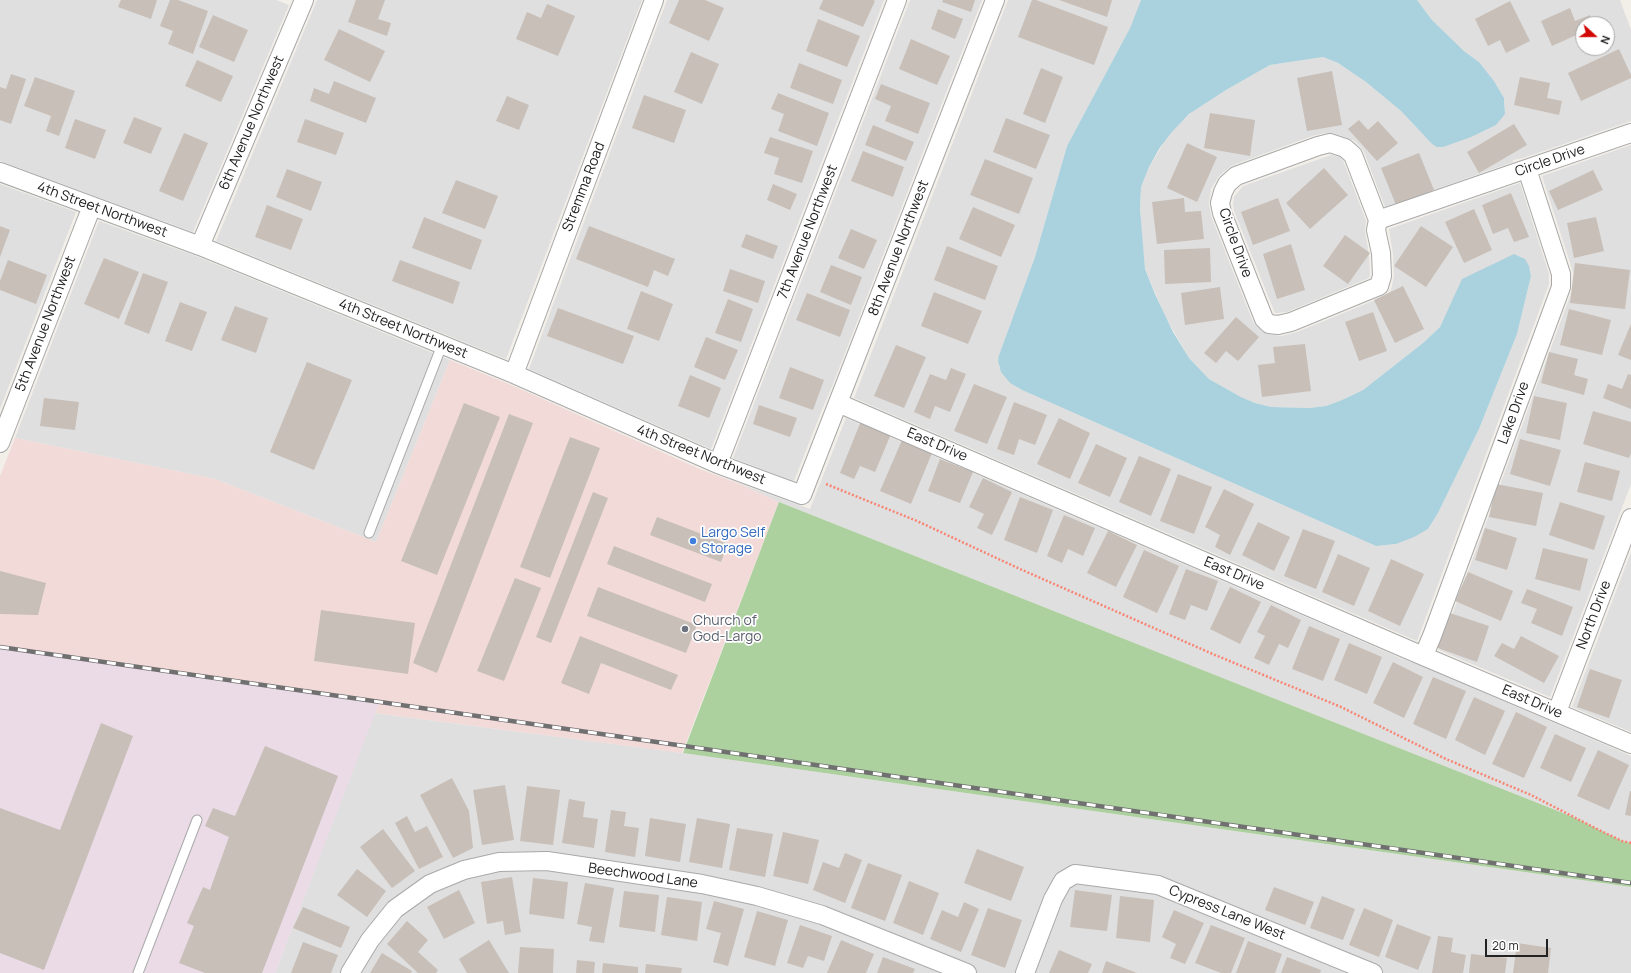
<!DOCTYPE html>
<html>
<head>
<meta charset="utf-8">
<style>
	body { margin:0 }
	#map { position:relative; width:1631px; height:973px; overflow:hidden; background:#f2efe9; font-family:Manrope,sans-serif }
	canvas { display:block }
	.north { position:absolute; left:1575px; top:16px; width:40px; height:40px; box-sizing:border-box; background:#fff; border:1px solid #a7a7a7; border-radius:50%; rotate:111deg; font-size:11px; font-weight:700; line-height:16px; text-align:center; color:#222 }
	.north::after { content:''; display:block; margin:auto; width:14px; height:18px; background:#d10703; clip-path:polygon(50% 0,100% 100%,50% 72%,0 100%) }
	.scale { position:absolute; left:1485px; top:939px; width:63px; height:18px; box-sizing:border-box; border:2px solid #222; border-top:0; padding-left:5px; font-size:12px; line-height:14px; white-space:nowrap; color:#222; -webkit-text-stroke:3px #fff; paint-order:stroke }
</style>
</head>
<body>
<div id="map">
<canvas width="1631" height="973"></canvas>
<div class="north">N</div>
<div class="scale">20 m</div>
</div>
<script>
const ctx = document.querySelector('canvas').getContext('2d');
ctx.lineJoin = 'round';
function fill(path, color) { ctx.fillStyle = color; ctx.fill(path, 'evenodd'); }
const toPath = rows => new Path2D(rows.map(r => 'M' + r).join(''));
function strokePath(path, color, width, dash) { ctx.strokeStyle = color; ctx.lineWidth = width; ctx.lineCap = dash ? 'butt' : 'round'; ctx.setLineDash(dash || []); ctx.stroke(path); }
function write(font, color, halo, rows, align = 'center') {
  ctx.font = font + ' Manrope,sans-serif'; ctx.lineWidth = 3.5; ctx.setLineDash([]); ctx.textBaseline = 'middle'; ctx.strokeStyle = halo; ctx.fillStyle = color; for (const [text, x, y, turn = 0] of rows) {
    ctx.save(); ctx.translate(x, y); ctx.rotate((+turn || 0) * Math.PI / 180); ctx.textAlign = isNaN(turn) ? turn : align; if (halo) ctx.strokeText(text, 0, 0); ctx.fillText(text, 0, 0); ctx.restore();
  }
}
const residential = toPath([
	[0,0,276,0,289,5,193,232,0,161],
	[317,0,642,0,506,359,216,241],
	[667,0,884,0,711,449,529,369],
	[910,0,982,0,833,384,823,407,794,481,733,458],
	[1008,0,1141,0,1130,28,1067,146,1035,257,999,355,999,367,1010,383,1022,390,1376,546,1396,544,1428,529,1438,513,1479,429,1517,334,1531,276,1529,266,1520,256,1450,306,1440,327,1423,343,1363,390,1342,400,1326,406,1309,408,1271,407,1255,403,1241,397,1209,379,1189,358,1166,318,1145,269,1142,239,1140,209,1141,187,1149,167,1170,133,1194,110,1226,90,1270,65,1316,58,1323,57,1338,63,1366,82,1401,111,1432,144,1504,114,1505,106,1504,98,1494,81,1479,62,1464,51,1432,20,1417,0,1620,0,1631,30,1631,121,1523,158,1513,160,1513,162,1385,207,1364,152,1361,147,1353,140,1333,133,1326,133,1312,136,1231,166,1219,176,1211,189,1209,204,1211,216,1253,322,1261,331,1268,334,1281,336,1297,332,1385,296,1391,290,1394,276,1393,254,1389,229,1520,183,1549,274,1549,284,1417,641,854,398],
	[1583,24,1607,24,1607,48,1583,48],
	[1631,145,1631,484,1550,697,1439,650,1572,291,1573,272,1542,176],
	[1331,155,1340,157,1343,160,1366,221,1365,231,1369,254,1370,274,1369,278,1287,312,1275,313,1234,211,1233,204,1234,197,1243,186],
	[0,184,76,212,0,409],
	[99,221,196,256,450,360,376,542,215,479,15,438],
	[846,418,1405,660,1420,665,1631,756,1631,843,1622,841,1573,817,779,502,735,482,810,509],
	[1631,552,1631,732,1572,707],
	[374,713,683,753,1631,887,1631,973,275,973]
]);
const commercial = toPath([
	[450,360,509,384,702,470,735,482,779,502,682,753,375,713,378,703,0,646,0,476,15,438,215,479,376,542]
]);
const industrial = toPath([
	[0,646,379,703,275,973,0,973]
]);
const forest = toPath([
	[779,502,1573,817,1622,841,1631,843,1631,887,683,753]
]);
const water = toPath([
	[1141,0,1417,0,1432,20,1464,51,1479,62,1494,81,1504,98,1505,114,1496,125,1471,137,1443,147,1437,147,1432,144,1401,111,1366,82,1338,63,1323,57,1270,65,1226,90,1189,114,1171,133,1159,149,1149,167,1141,187,1140,209,1145,269,1155,294,1173,332,1189,358,1209,379,1241,397,1255,403,1271,407,1309,408,1326,406,1342,400,1363,390,1423,343,1440,327,1462,279,1514,254,1525,259,1529,266,1531,276,1517,334,1479,429,1438,513,1428,529,1414,537,1396,544,1376,546,1022,390,1010,383,1001,372,998,361,999,355,1035,257,1067,146,1130,28]
]);
const building = toPath([
	[121,0,157,0,151,19,118,7],
	[170,0,178,0,208,11,193,54,168,44,173,31,160,26],
	[356,0,385,0,378,19,391,23,387,36,348,22],
	[679,0,705,0,724,8,709,41,669,23],
	[823,0,873,0,875,1,863,27,819,9],
	[943,0,975,0,971,12,942,2],
	[1032,0,1036,0,1108,27,1094,65,1018,37],
	[1059,0,1112,0,1107,17],
	[1510,1,1530,41,1506,53,1500,40,1488,46,1475,19],
	[547,4,575,16,558,56,516,39,527,12,541,18],
	[1570,8,1575,21,1590,15,1594,24,1583,24,1583,32,1552,46,1541,21],
	[938,9,963,19,955,39,931,29],
	[213,15,248,30,234,62,199,47],
	[818,19,860,36,847,67,806,51],
	[339,29,385,51,370,82,324,60],
	[911,39,950,56,937,85,899,69],
	[1619,49,1631,75,1631,78,1581,101,1568,73],
	[691,52,719,64,702,104,674,92],
	[197,60,233,76,221,102,185,86],
	[799,63,842,80,833,104,790,88],
	[1041,68,1063,77,1045,123,1023,114],
	[1332,71,1342,125,1307,131,1297,78],
	[11,74,26,79,11,124,0,120,0,87,6,89],
	[35,77,75,91,59,136,46,131,51,116,24,106],
	[1520,77,1550,83,1547,98,1562,101,1559,115,1514,105],
	[334,81,376,98,366,123,310,101,314,88,329,94],
	[881,84,930,103,918,134,885,121,891,106,875,99],
	[778,93,829,113,817,146,778,131,784,114,771,109],
	[644,95,686,110,674,143,632,128],
	[507,96,529,105,519,130,496,121],
	[1210,113,1255,120,1250,156,1204,148],
	[134,117,162,128,151,154,123,143],
	[1006,118,1050,135,1036,169,993,152],
	[75,119,106,130,95,159,65,148],
	[305,119,344,133,336,155,297,142],
	[1359,120,1368,130,1378,121,1398,143,1377,161,1348,129],
	[1514,124,1527,145,1479,173,1467,152],
	[873,125,914,142,906,161,865,145],
	[184,133,208,143,183,201,159,191],
	[770,137,813,151,802,183,774,174,779,158,764,153],
	[1187,143,1217,157,1197,202,1167,188],
	[863,151,904,167,893,197,851,181],
	[1419,153,1434,190,1396,205,1381,168],
	[985,159,1033,178,1019,214,970,195],
	[1324,168,1348,195,1310,229,1286,203],
	[287,169,322,182,311,211,276,197],
	[1593,170,1603,190,1558,210,1549,191],
	[456,180,498,196,485,229,442,213],
	[773,184,797,194,790,210,767,200],
	[1511,193,1529,237,1514,242,1508,228,1493,234,1482,205],
	[1184,198,1185,212,1201,211,1204,239,1157,244,1152,202],
	[1278,198,1290,231,1253,245,1241,212],
	[267,205,303,219,291,250,255,237],
	[973,207,1015,225,1001,257,959,239],
	[1474,209,1492,250,1464,263,1445,222],
	[424,217,482,240,471,270,412,248],
	[1596,217,1604,251,1574,258,1567,223],
	[0,226,10,230,0,257],
	[589,226,675,259,668,276,654,270,648,287,576,259],
	[1421,226,1453,247,1426,287,1394,266],
	[851,229,877,240,864,269,838,258],
	[746,234,778,246,773,259,741,247],
	[1345,235,1370,253,1348,284,1323,266],
	[1291,244,1305,290,1277,299,1263,254],
	[947,246,998,266,985,300,934,280],
	[1210,248,1211,282,1165,284,1164,250],
	[104,258,139,272,119,319,84,304],
	[8,260,47,275,36,304,0,290,0,281],
	[400,260,460,282,453,304,392,281],
	[1575,263,1630,270,1625,309,1570,303],
	[831,265,862,277,851,305,820,292],
	[730,269,765,281,758,303,723,291],
	[143,273,168,282,149,334,124,324],
	[1403,286,1424,329,1395,343,1374,300],
	[1220,287,1224,319,1185,325,1181,293],
	[641,291,673,304,659,341,627,329],
	[934,292,982,311,968,344,921,326],
	[807,293,850,310,840,337,796,320],
	[728,299,753,309,741,342,715,333],
	[180,302,207,312,192,351,165,341],
	[235,306,268,318,256,353,221,340],
	[558,308,634,336,623,364,547,336],
	[1569,309,1611,320,1602,355,1560,345],
	[1373,312,1387,351,1359,361,1345,322],
	[1236,317,1259,337,1238,361,1226,351,1216,363,1204,353],
	[1631,324,1631,360,1618,355],
	[706,337,738,350,725,380,694,367],
	[1305,344,1311,391,1262,397,1258,365,1275,363,1273,347],
	[896,345,926,357,904,408,874,396],
	[1549,352,1578,359,1574,375,1588,379,1584,395,1541,383],
	[307,362,352,380,314,470,270,452],
	[790,367,824,380,813,410,779,398],
	[951,368,966,374,950,412,935,406,930,419,914,412,930,374,946,380],
	[1628,374,1631,375,1631,409,1603,398,1608,384,1622,389],
	[690,375,721,388,709,418,678,406],
	[974,384,1007,397,987,444,954,431],
	[1534,396,1567,403,1560,440,1526,433],
	[44,398,79,402,75,430,40,426],
	[1014,402,1047,415,1035,445,1019,439,1014,455,997,449],
	[464,403,500,417,437,575,401,561],
	[759,405,797,418,790,437,753,424],
	[1593,411,1631,422,1631,453,1629,458,1583,444],
	[509,414,533,423,437,673,413,663],
	[1059,418,1090,433,1070,479,1037,464],
	[861,421,891,434,875,472,860,466,854,479,840,473],
	[570,437,600,448,550,578,520,567],
	[1520,439,1561,450,1550,486,1510,474],
	[902,440,932,453,911,504,880,491],
	[1096,444,1127,458,1110,497,1078,483],
	[1139,456,1171,469,1151,516,1119,502],
	[940,459,973,472,960,503,928,491],
	[1585,462,1620,471,1612,501,1577,492],
	[1178,474,1212,487,1194,534,1160,521],
	[983,478,1012,492,992,535,977,528,984,514,969,507],
	[1496,484,1543,493,1536,526,1489,517],
	[1224,489,1254,504,1230,555,1215,547,1220,535,1205,527],
	[593,492,608,498,551,643,536,637],
	[1020,497,1053,510,1037,553,1004,540],
	[1560,502,1605,516,1594,550,1549,535],
	[1064,515,1095,528,1083,556,1068,549,1062,563,1047,556],
	[657,517,728,544,721,562,650,535],
	[1258,522,1290,537,1274,571,1242,555],
	[1485,528,1517,538,1507,570,1475,560],
	[1303,529,1335,541,1316,589,1284,576],
	[1108,531,1137,545,1116,587,1087,573],
	[614,546,712,584,705,602,607,564],
	[1543,548,1588,559,1580,591,1535,579],
	[1144,550,1179,566,1157,613,1123,597],
	[1338,554,1370,568,1354,606,1322,592],
	[1391,559,1424,574,1400,626,1368,611],
	[1186,569,1218,581,1207,611,1191,605,1185,620,1169,614],
	[0,571,46,583,38,615,0,614],
	[1468,572,1513,591,1501,621,1455,601],
	[515,578,541,588,504,681,477,671],
	[598,587,697,625,686,653,587,616],
	[1230,587,1261,602,1240,644,1210,629],
	[1527,589,1573,607,1562,636,1531,623,1537,609,1521,603],
	[1271,605,1301,620,1288,648,1279,644,1269,665,1254,658,1265,636,1257,632],
	[321,610,415,623,408,674,314,661],
	[1447,612,1489,626,1477,662,1435,647],
	[1309,626,1340,639,1323,681,1292,669],
	[580,636,678,675,671,690,601,663,589,694,561,683],
	[1521,636,1559,656,1544,683,1494,656,1502,643,1514,649],
	[1349,643,1382,657,1367,694,1334,680],
	[1393,662,1423,677,1404,718,1373,703],
	[1590,669,1622,680,1609,718,1577,707],
	[1433,677,1466,691,1446,739,1413,724],
	[1474,697,1505,711,1485,755,1455,740],
	[1516,712,1547,727,1524,778,1492,764],
	[101,723,133,736,44,970,0,953,0,808,60,830],
	[1555,734,1586,748,1571,782,1540,768],
	[265,746,338,776,262,973,205,973,179,963,194,926,187,923,203,887,210,890,229,837,205,826,213,808,235,816],
	[1598,750,1629,765,1609,810,1577,796],
	[452,778,469,811,473,848,453,858,420,795],
	[505,785,514,840,482,845,473,790],
	[527,786,560,790,553,845,520,841],
	[1630,791,1631,791,1631,816,1625,815],
	[569,799,585,802,583,817,598,819,594,848,562,843],
	[611,810,626,812,624,826,639,828,635,857,605,852],
	[407,816,415,832,427,826,443,857,419,869,395,823],
	[650,818,686,824,680,862,645,856],
	[697,818,730,824,722,868,689,862],
	[737,828,773,834,765,877,729,870],
	[383,829,415,871,392,888,360,847],
	[783,832,819,840,808,884,773,876],
	[977,849,1024,867,1011,901,964,883],
	[845,853,862,860,845,903,813,890,823,862,839,868],
	[868,863,902,875,885,921,851,908],
	[357,869,386,891,367,917,337,895],
	[512,877,521,932,505,935,503,921,487,924,481,882],
	[533,878,568,882,564,919,529,914],
	[909,881,939,893,923,935,893,923],
	[585,883,614,888,604,943,589,941,592,927,577,924],
	[1274,887,1314,902,1305,925,1265,910],
	[459,890,475,923,444,939,427,907],
	[1075,890,1112,895,1107,931,1070,927],
	[624,891,659,895,655,932,619,927],
	[1120,896,1154,900,1150,942,1116,938],
	[1322,896,1355,909,1343,940,1310,928],
	[667,897,702,902,697,941,661,935],
	[714,901,744,909,728,966,713,962,721,933,706,929],
	[964,902,979,909,961,952,930,939,942,910,958,917],
	[303,907,350,927,341,948,293,928],
	[988,908,1022,920,1005,968,971,955],
	[1364,908,1393,920,1379,957,1349,945],
	[1174,910,1204,923,1185,964,1170,958,1176,944,1162,937],
	[757,911,788,920,775,966,744,957],
	[407,921,428,940,418,952,438,970,436,973,418,973,387,944],
	[1397,924,1431,937,1418,970,1385,957],
	[800,925,832,936,824,961,808,956,803,968,787,963],
	[1211,925,1245,938,1231,973,1221,973,1195,963],
	[1438,936,1453,938,1451,952,1466,955,1463,973,1432,973],
	[489,940,509,973,467,973,459,959],
	[841,940,874,954,866,973,827,973],
	[1248,941,1282,954,1275,973,1236,973],
	[303,942,338,955,331,973,291,973],
	[1517,943,1551,948,1548,973,1513,973],
	[520,947,554,949,553,973,518,973],
	[1059,950,1092,964,1088,973,1049,973],
	[382,953,412,971,411,973,370,973],
	[1471,954,1507,958,1505,973,1469,973],
	[883,957,915,969,913,973,877,973],
	[1287,957,1321,970,1320,973,1281,973],
	[577,960,595,962,594,973,576,973],
	[1106,961,1137,973,1102,973],
	[603,963,638,967,638,973,602,973],
	[646,964,682,968,681,973,645,973]
]);
const path = toPath([
	[826,484,917,521,1020,569,1215,655,1341,707,1446,759,1531,795,1599,830,1622,841,1631,843]
]);
const service = toPath([
	[369,533,442,345],
	[138,973,197,820]
]);
const minor = toPath([
	[1330,143,1345,148,1353,155,1378,220,1376,230,1381,253,1382,276,1379,286,1291,322,1278,325,1269,324,1264,319,1222,213,1220,203,1223,192,1227,184,1236,176,1318,146,1330,143],
	[0,172,200,246,514,374,718,464,802,495,995,0],
	[1378,220,1631,133],
	[200,246,304,0],
	[514,374,654,0],
	[838,403,1409,650,1631,744],
	[0,443,92,206],
	[718,464,897,0],
	[1424,655,1432,636,1561,287,1561,274,1527,169],
	[1557,712,1631,518],
	[350,973,370,940,395,909,430,884,464,870,499,862,547,861,702,884,757,896,822,915,967,973],
	[1025,973,1053,899,1063,881,1075,874,1158,885,1373,973]
]);
const rail = toPath([
	[0,647,1631,883]
]);
const markers = [
	[693,541,4,"#3f7fe0"],
	[685,629,4,"#6b7280"]
];
const streetNames = [
	["6th Avenue Northwest",252,123,-67],
	["Circle Drive",1550,161,-19],
	["Stremma Road",584,187,-69],
	["4th Street Northwest",102,210,20],
	["7th Avenue Northwest",808,232,-69],
	["Circle Drive",1235,243,70],
	["8th Avenue Northwest",899,248,-69],
	["5th Avenue Northwest",46,324,-69],
	["4th Street Northwest",403,329,22],
	["Lake Drive",1514,413,-70],
	["East Drive",937,445,23],
	["4th Street Northwest",701,455,22],
	["East Drive",1234,574,23],
	["North Drive",1594,615,-69],
	["East Drive",1532,702,23],
	["Beechwood Lane",643,876,8],
	["Cypress Lane West",1227,913,22]
];
const shopNames = [
	["Largo Self",701,533],
	["Storage",701,549]
];
const worshipNames = [
	["Church of",693,621],
	["God-Largo",693,637]
];
fill(residential, '#e0dfdf');
fill(commercial, '#f2dad9');
fill(industrial, '#ebdbe7');
fill(forest, '#acd09e');
fill(water, '#aad1de');
fill(building, '#c7bfb8');
strokePath(service, '#a9a9a9', 11);
strokePath(minor, '#a9a9a9', 20);
strokePath(path, '#f88473', 2.5, [2, 2]);
strokePath(service, '#fff', 9);
strokePath(minor, '#fff', 18);
strokePath(rail, '#707070', 4.5);
strokePath(rail, '#fff', 3, [9]);
for (const [x, y, r, color] of markers) { const dot = new Path2D(); dot.arc(x, y, r, 0, 2 * Math.PI); ctx.fillStyle = color; ctx.fill(dot); strokePath(dot, '#fff', 1.5); }
write('14px', '#222', '#fff', streetNames);
write('14px', '#366cbe', '#fff', shopNames, 'left');
write('14px', '#5b616d', '#fff', worshipNames, 'left');
</script>
</body>
</html>
